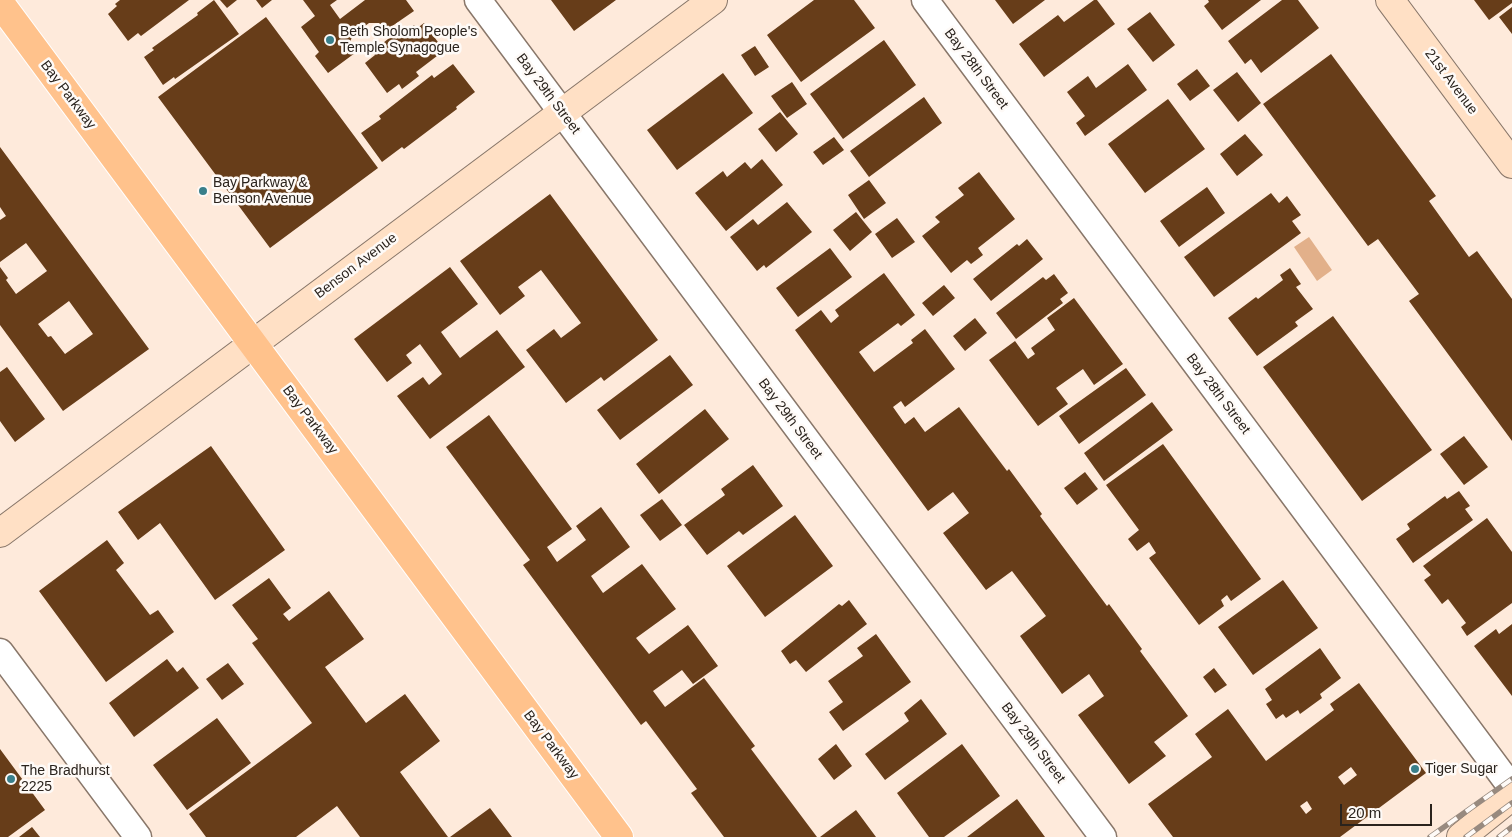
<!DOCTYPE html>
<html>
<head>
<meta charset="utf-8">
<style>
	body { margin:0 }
	#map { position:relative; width:1512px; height:837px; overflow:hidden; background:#feeadb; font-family:Arial,sans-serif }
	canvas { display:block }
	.scale { position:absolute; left:1340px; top:804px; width:92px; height:22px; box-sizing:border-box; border:2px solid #2a231d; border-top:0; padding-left:6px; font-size:15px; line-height:18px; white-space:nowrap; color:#2a231d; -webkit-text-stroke:4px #fefaf7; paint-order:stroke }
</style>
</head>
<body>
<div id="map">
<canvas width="1512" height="837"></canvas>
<div class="scale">20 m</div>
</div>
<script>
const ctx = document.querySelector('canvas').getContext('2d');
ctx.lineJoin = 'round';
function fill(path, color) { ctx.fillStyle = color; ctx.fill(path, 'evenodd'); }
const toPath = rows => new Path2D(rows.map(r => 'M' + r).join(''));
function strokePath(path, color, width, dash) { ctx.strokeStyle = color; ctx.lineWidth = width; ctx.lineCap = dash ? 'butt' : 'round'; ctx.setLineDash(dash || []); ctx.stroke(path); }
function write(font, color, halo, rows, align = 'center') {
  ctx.font = font + ' Arial,sans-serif'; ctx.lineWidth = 5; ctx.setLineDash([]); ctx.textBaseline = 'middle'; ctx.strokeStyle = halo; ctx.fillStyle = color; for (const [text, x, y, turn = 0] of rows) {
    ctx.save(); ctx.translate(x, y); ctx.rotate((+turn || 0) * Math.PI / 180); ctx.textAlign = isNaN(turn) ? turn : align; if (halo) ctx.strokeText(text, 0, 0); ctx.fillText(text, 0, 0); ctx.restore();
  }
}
const water = toPath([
	[1309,237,1332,270,1317,281,1294,247]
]);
const building = toPath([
	[120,0,189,0,141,36,138,33,128,41,108,14,117,6,115,4],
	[214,0,239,34,175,79,174,77,163,85,144,57,154,50,152,48,198,15,197,13],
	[220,0,237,0,227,8],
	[256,0,272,0,262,8],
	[303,0,337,0,330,5,340,19,365,0,406,0,414,11,385,31,379,23,369,23,353,35,349,44,355,53,328,73,315,56,319,52,301,27,315,16],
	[551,0,616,0,574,31],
	[814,0,854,0,875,28,801,82,767,35],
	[995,0,1045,0,1013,24],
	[1094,0,1097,0,1115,24,1044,77,1019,44,1058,15,1064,22],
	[1208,0,1261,0,1222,30,1204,6,1209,2],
	[1282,0,1298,0,1319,28,1261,73,1251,59,1245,64,1228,41],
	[1474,0,1512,0,1512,3,1489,20],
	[1512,7,1512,34,1499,17],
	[1150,12,1175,45,1153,62,1127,29],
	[266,17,378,168,270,248,158,97],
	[424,23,443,49,436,54,437,56,416,72,419,76,402,89,399,84,387,93,365,63,375,55,373,51,393,35,396,39,414,25,416,29],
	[884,40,916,85,843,139,810,94],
	[755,46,769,67,755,76,741,55],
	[1331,54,1436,196,1429,201,1469,257,1477,251,1512,299,1512,441,1409,301,1419,294,1378,239,1368,246,1263,104],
	[453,64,475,92,456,107,457,109,404,149,402,147,382,162,361,133,381,119,379,116,432,75,434,78],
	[1128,64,1147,90,1085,136,1076,123,1085,116,1067,92,1088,76,1096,88],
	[1197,69,1210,86,1190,101,1177,84],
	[1237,72,1261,103,1238,122,1213,90],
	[723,73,753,113,677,170,647,130],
	[792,82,807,104,787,118,771,96],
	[924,97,942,123,869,177,850,151],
	[1168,99,1205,149,1145,193,1108,144],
	[780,112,798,134,776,152,758,129],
	[1245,134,1263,155,1237,176,1220,154],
	[834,137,844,150,823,165,813,152],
	[0,147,149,349,63,411,0,325,0,267,8,278,6,280,16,294,47,271,26,243,0,262,0,220,6,216,0,207],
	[69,301,93,334,65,354,51,336,48,337,38,324],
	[762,159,783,185,726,231,695,193,723,171,727,177,745,162,751,169],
	[979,172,1015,219,978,248,983,255,971,264,967,260,951,273,922,236,940,222,935,217,964,195,958,188],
	[869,180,886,203,864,219,848,195],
	[1207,187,1225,213,1179,247,1160,221],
	[1271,193,1279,203,1287,196,1301,215,1292,221,1301,233,1214,297,1184,257],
	[550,194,658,340,604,381,601,377,566,403,526,350,554,329,561,338,581,323,541,270,518,287,525,296,500,315,460,261],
	[787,202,812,232,766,268,764,265,757,271,730,237,753,219,758,225],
	[856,212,872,232,850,251,833,230],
	[897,218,915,242,892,258,875,234],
	[1027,239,1043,259,991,301,973,279,1017,244,1019,246],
	[830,248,852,277,798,317,776,288],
	[450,267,478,304,441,332,460,358,497,330,525,367,430,439,397,396,423,377,429,385,442,374,420,344,406,355,412,363,387,382,354,339],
	[1290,268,1301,284,1296,287,1313,309,1295,322,1298,326,1257,356,1228,318,1256,297,1258,299,1283,280,1280,275],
	[884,273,915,315,901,326,898,323,859,352,874,372,913,343,911,340,925,329,955,369,905,407,901,401,893,407,905,424,914,417,925,432,959,407,1007,471,1009,469,1042,514,1040,516,1107,606,1109,604,1142,649,1140,651,1188,716,1154,742,1166,756,1129,784,1078,715,1104,696,1089,674,1062,694,1020,636,1046,616,1012,571,986,590,943,533,969,513,953,492,928,511,795,330,821,310,831,323,839,316,835,310],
	[1054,274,1068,293,1060,299,1063,303,1016,339,996,313,1043,277,1046,280],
	[944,285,955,298,933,316,922,303],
	[1074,298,1123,364,1094,385,1083,369,1056,388,1068,404,1038,426,989,360,1015,341,1028,359,1035,354,1031,348,1055,330,1047,318],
	[1333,316,1432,450,1362,501,1263,367],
	[975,318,987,333,965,351,953,336],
	[670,355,693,385,620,440,597,410],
	[7,367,45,419,15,442,0,421,0,372],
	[1126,368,1146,395,1079,444,1059,416],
	[1152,402,1173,430,1104,481,1084,453],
	[705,409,729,439,659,494,636,464],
	[489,415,572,529,547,547,557,562,586,540,576,526,601,507,630,547,591,576,603,593,642,564,676,609,636,638,649,654,688,625,718,666,693,684,682,670,653,691,665,707,704,678,755,746,751,749,817,837,724,837,691,793,697,789,646,721,641,725,523,565,530,560,446,447],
	[1464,436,1488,467,1464,485,1440,454],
	[1163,444,1261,579,1231,601,1227,595,1221,600,1224,606,1199,625,1149,558,1156,553,1149,542,1137,551,1128,539,1139,530,1106,485],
	[211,446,285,550,215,600,160,523,138,540,118,512],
	[753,465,783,506,743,535,739,531,707,555,684,525,725,495,721,489],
	[1085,472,1098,489,1077,505,1064,488],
	[1459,491,1470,506,1465,509,1473,520,1413,563,1396,539,1410,529,1407,524,1445,496,1447,499],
	[662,499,682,525,660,541,640,515],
	[795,515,833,566,765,617,727,566],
	[1487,518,1512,552,1512,603,1467,636,1461,627,1466,623,1448,599,1442,604,1424,580,1431,575,1423,566],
	[107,540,124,563,116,570,150,615,158,610,174,632,106,682,39,591],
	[269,578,291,608,283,614,289,621,329,591,364,639,325,667,366,723,405,694,440,741,400,772,448,837,360,837,337,806,296,837,206,837,189,814,312,723,252,643,258,639,232,605],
	[1283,580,1318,628,1253,675,1218,627],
	[849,600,867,624,806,672,796,660,790,664,781,651,839,604,842,606],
	[1512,624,1512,696,1474,646,1496,629,1499,634],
	[876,634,911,682,843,731,829,712,843,702,828,681,863,656,857,648],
	[1320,648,1341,678,1320,694,1322,698,1300,714,1298,710,1286,718,1283,714,1276,719,1266,704,1272,700,1265,689],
	[167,659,177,672,183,667,199,688,134,737,109,703],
	[228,663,244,684,222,700,206,679],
	[1214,668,1227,685,1215,693,1203,677],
	[1359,683,1426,773,1340,837,1173,837,1148,804,1212,757,1195,734,1228,709,1266,761,1334,710,1330,704],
	[1351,767,1357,775,1344,785,1338,777],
	[1307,801,1312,809,1306,814,1300,806],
	[921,699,947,734,885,780,865,754,909,721,904,713],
	[217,718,251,763,187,810,153,765],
	[836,744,852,766,834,780,818,759],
	[962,744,1000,796,944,837,929,837,897,793],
	[0,749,45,810,8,837,0,837],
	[1017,799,1045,837,967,837],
	[490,808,512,837,450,837],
	[856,810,876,837,820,837],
	[32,827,40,837,19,837]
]);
const street = toPath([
	[478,0,1103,837],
	[925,0,1512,788],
	[0,652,138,837]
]);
const secondary = toPath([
	[1390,0,1512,164],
	[0,533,713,0],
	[1461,837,1512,796]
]);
const primary = toPath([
	[0,3,619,837]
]);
const rail = toPath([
	[1430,837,1512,779],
	[1466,837,1512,803],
	[1499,837,1512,827]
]);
const markers = [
	[330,40,5,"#397f8a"],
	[203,191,5,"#397f8a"],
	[1415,769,5,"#397f8a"],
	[11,779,5,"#397f8a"]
];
const poiNames = [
	["Beth Sholom People's",340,32],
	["Temple Synagogue",340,48],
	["Bay Parkway &",213,183],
	["Benson Avenue",213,199],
	["Tiger Sugar",1425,769],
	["The Bradhurst",21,771],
	["2225",21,787]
];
const streetNames = [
	["Bay 28th Street",976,69,53],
	["21st Avenue",1451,82,53],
	["Bay 29th Street",548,94,53],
	["Bay Parkway",68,95,53],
	["Benson Avenue",356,266,-37],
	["Bay 28th Street",1218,394,53],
	["Bay 29th Street",790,419,53],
	["Bay Parkway",310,420,53],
	["Bay 29th Street",1033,743,53],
	["Bay Parkway",551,745,53]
];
fill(water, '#e2b08a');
fill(building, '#673d19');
strokePath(street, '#89776a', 29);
strokePath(secondary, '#89776a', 30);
strokePath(primary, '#fff', 30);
strokePath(street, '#fff', 26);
strokePath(secondary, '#ffe0c5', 28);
strokePath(primary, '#ffc28c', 28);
strokePath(rail, '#988a7f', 5.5);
strokePath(rail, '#fefaf7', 4, [11]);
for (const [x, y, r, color] of markers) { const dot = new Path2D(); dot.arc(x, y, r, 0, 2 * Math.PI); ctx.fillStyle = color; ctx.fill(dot); strokePath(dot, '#fefaf7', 2); }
write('14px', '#2a231d', '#fefaf7', poiNames, 'left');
write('14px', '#2a231d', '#fefaf7', streetNames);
</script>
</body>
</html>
